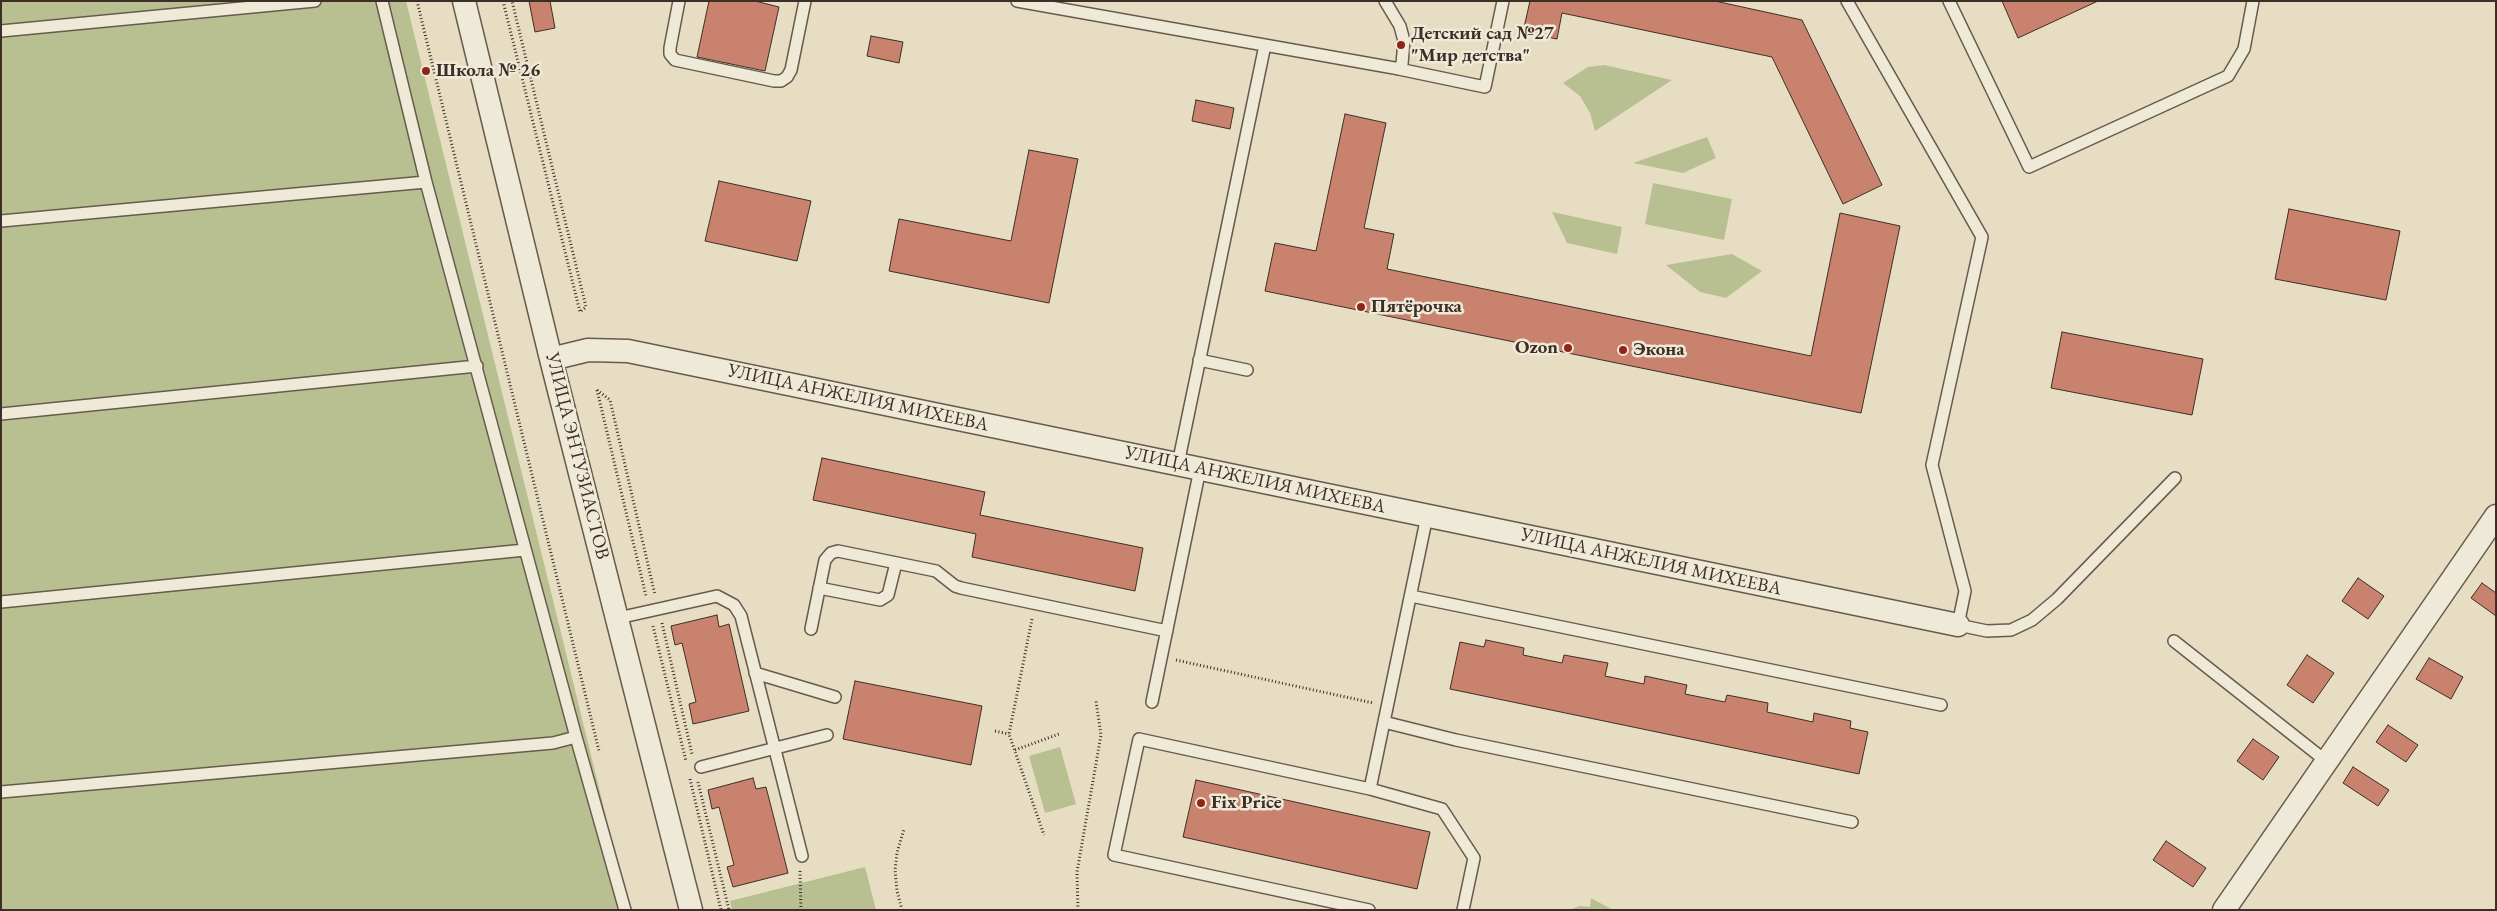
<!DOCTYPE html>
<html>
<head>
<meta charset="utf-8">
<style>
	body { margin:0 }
	#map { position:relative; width:2497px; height:911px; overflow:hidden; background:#e6ddc2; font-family:"EB Garamond",serif }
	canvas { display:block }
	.frame { position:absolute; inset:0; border:2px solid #3d2f27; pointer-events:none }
</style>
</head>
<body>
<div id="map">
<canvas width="2497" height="911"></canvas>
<div class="frame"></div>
</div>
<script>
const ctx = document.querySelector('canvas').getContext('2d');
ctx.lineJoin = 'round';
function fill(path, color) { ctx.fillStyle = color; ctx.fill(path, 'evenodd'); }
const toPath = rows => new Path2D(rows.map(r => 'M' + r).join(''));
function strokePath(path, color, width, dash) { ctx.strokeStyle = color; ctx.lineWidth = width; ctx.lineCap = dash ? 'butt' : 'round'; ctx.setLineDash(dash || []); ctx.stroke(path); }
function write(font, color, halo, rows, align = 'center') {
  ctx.font = font + ' "EB Garamond",serif'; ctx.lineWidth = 5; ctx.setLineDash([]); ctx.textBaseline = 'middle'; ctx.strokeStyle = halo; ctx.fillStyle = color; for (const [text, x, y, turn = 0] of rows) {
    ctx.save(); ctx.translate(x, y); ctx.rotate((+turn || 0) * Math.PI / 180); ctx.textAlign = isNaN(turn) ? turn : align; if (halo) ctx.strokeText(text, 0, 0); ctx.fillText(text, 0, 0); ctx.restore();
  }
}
const green = toPath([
	[1,1,406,1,629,910,1,910],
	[1604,65,1672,80,1595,131,1590,113,1580,96,1563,83,1588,67],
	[1707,137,1716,158,1683,173,1633,163],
	[1653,183,1732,199,1724,240,1645,224],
	[1552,212,1622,227,1617,254,1567,243],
	[1732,254,1762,271,1726,298,1700,292,1666,265],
	[1060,747,1076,804,1045,813,1029,756],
	[865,867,876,910,732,910,730,901],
	[1591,898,1611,909,1614,910,1569,910,1580,906,1590,907]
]);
const building = toPath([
	[529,1,550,1,555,28,535,32,529,1],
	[709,1,755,1,779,7,765,71,697,57,709,1],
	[1530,1,1715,1,1802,20,1882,185,1843,204,1772,57,1562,13,1557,39,1523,32,1530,1],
	[2002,1,2098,1,2018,38,2002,1],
	[871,36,903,42,899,63,867,56,871,36],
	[1196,100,1234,108,1230,129,1192,121,1196,100],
	[1345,114,1386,123,1364,228,1394,234,1387,269,1811,356,1840,213,1900,226,1861,413,1265,291,1275,243,1316,251,1345,114],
	[1029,150,1078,159,1049,303,889,271,899,219,1011,241,1029,150],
	[719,181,811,201,797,261,705,241,719,181],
	[2289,209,2400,231,2386,300,2275,279,2289,209],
	[2062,332,2203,359,2192,415,2051,388,2062,332],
	[822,458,985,492,980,515,1143,548,1135,591,972,557,976,534,813,500,822,458],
	[2358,578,2384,596,2368,619,2342,601,2358,578],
	[2482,583,2496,593,2496,616,2471,598,2482,583],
	[717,615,719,627,729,624,749,711,693,724,689,704,696,702,682,643,675,645,671,626,717,615],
	[1486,640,1524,648,1523,655,1562,663,1564,655,1608,663,1605,676,1644,684,1645,676,1687,685,1685,694,1725,702,1727,695,1768,703,1767,712,1813,722,1814,713,1851,721,1850,728,1868,732,1859,774,1450,689,1460,642,1484,647,1486,640],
	[2307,655,2334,673,2313,703,2287,685,2307,655],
	[2429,658,2463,677,2451,699,2416,679,2429,658],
	[855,681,982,706,971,765,843,739,855,681],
	[2388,725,2418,745,2406,762,2376,742,2388,725],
	[2253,739,2279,757,2263,780,2237,761,2253,739],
	[2353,767,2389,790,2378,806,2343,783,2353,767],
	[753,778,756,789,766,787,788,873,733,887,727,867,734,865,719,807,712,809,708,790,753,778],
	[1196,780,1430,832,1417,889,1183,837,1196,780],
	[2166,841,2206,868,2193,887,2153,860,2166,841]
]);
const path = toPath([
	[417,1,599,751],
	[503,1,580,312,586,307,512,1],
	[597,390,610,400,655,595],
	[597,390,646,596],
	[1032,619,1009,734,1044,835],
	[662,623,692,754],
	[653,626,686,761],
	[1176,660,1373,703],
	[995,731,1009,734],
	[1015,750,1059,734],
	[690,779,721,910],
	[698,782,729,910],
	[800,871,801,910],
	[902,910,897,891,895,870,897,853,904,829],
	[1078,910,1077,872,1101,735,1096,701]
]);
const lane = toPath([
	[382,1,426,182,576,737,625,910],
	[679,1,670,48,670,54,675,60,774,81,781,81,787,77,791,70,805,1],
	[1017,1,1394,68,1485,87,1503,1],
	[1385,1,1400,26,1404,41,1402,64,1398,69,1394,68],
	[1847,1,1982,237,1932,465,1965,591,1958,625,1987,631,2011,630,2032,620,2057,599,2175,478],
	[1949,1,2029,167,2228,76,2244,49,2253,1],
	[1,31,315,1],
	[1,221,426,182],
	[1199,360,1247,370],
	[1,414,477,366],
	[1178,464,1265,45],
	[819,588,880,600,888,595,896,563],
	[1411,596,1941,705],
	[1,602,525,550],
	[618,618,717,596,734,605,741,616,802,856],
	[811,629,825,560,831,553,838,551,936,571,955,586,961,588,1167,631],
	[2174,641,2326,761],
	[755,673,835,697],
	[1152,702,1200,469],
	[1384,722,1456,740,1852,822],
	[701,767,827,735],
	[1370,789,1427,516],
	[1,792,553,743,576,737],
	[1369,910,1114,855,1139,739,1370,789,1442,809,1474,858,1463,910]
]);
const street = toPath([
	[464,1,551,359,691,910],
	[551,359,588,350,628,351,1958,625],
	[2224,910,2496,516]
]);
const markers = [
	[1401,45,5,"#8f2418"],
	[426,71,5,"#8f2418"],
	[1361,307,5,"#8f2418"],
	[1568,348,5,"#8f2418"],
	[1623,350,5,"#8f2418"],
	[1201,803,5,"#8f2418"]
];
const poiNames = [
	["Детский сад №27",1411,34],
	["\"Мир детства\"",1411,56],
	["Школа № 26",436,71],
	["Пятёрочка",1371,307],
	["Ozon",1558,348,"right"],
	["Экона",1633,350],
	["Fix Price",1211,803]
];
const streetNames = [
	["УЛИЦА АНЖЕЛИЯ МИХЕЕВА",858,398,12],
	["УЛИЦА ЭНТУЗИАСТОВ",577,456,76],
	["УЛИЦА АНЖЕЛИЯ МИХЕЕВА",1255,480,12],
	["УЛИЦА АНЖЕЛИЯ МИХЕЕВА",1651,562,12]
];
fill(green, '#b8c091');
fill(building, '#c9826e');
strokePath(building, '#3d2f27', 1);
strokePath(lane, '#675a4e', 14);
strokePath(street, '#675a4e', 25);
strokePath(path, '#3d2f27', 3, [1, 2.5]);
strokePath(lane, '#efe9d7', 11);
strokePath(street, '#efe9d7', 22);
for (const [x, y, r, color] of markers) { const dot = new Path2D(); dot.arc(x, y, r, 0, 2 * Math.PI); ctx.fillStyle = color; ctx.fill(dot); strokePath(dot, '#efe9d7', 2); }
write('bold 19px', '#3d2f27', '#efe9d7', poiNames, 'left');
write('19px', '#3d2f27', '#efe9d7', streetNames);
</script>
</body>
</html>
